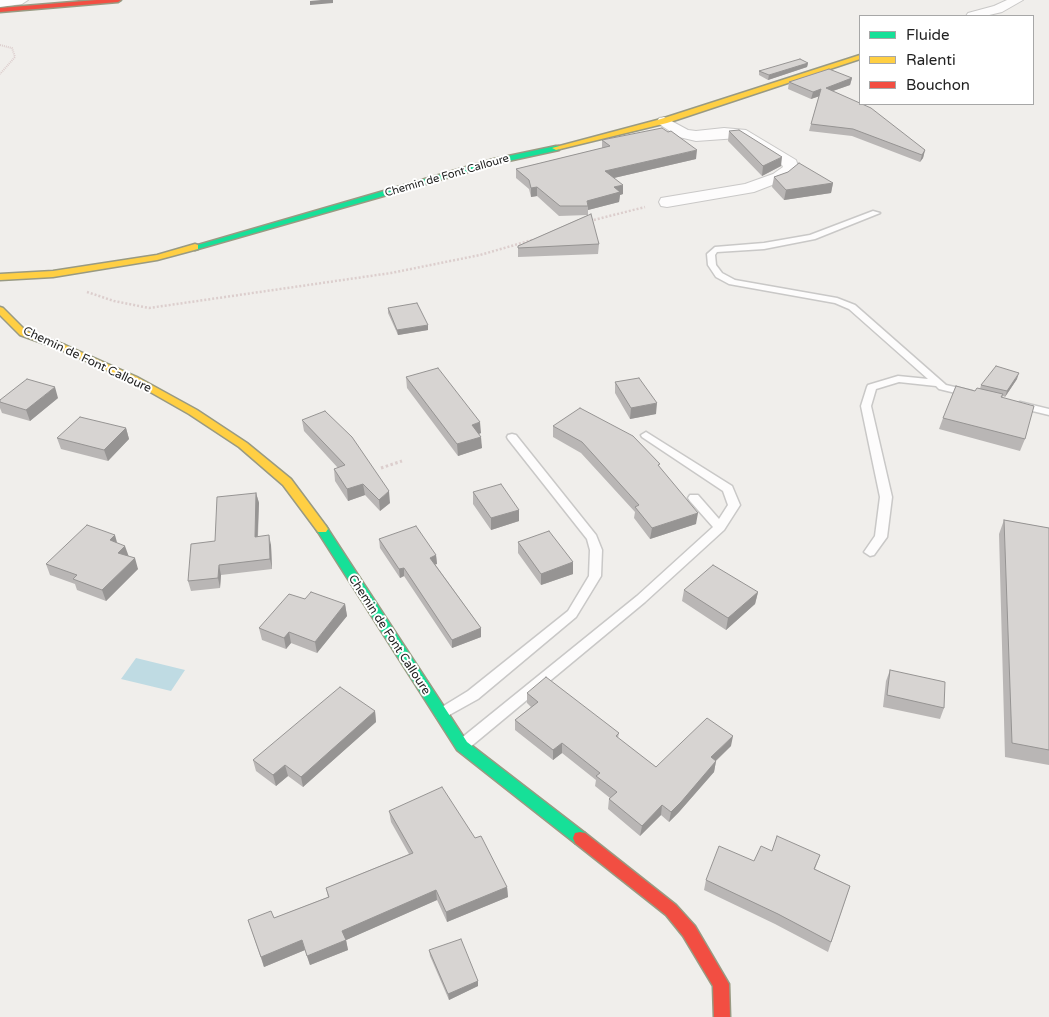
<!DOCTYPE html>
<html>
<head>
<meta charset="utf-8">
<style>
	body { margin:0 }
	#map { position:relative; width:1049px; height:1017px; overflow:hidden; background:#f0eeeb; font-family:"Varela Round",sans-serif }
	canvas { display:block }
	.legend { position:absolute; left:859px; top:15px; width:175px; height:90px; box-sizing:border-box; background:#fff; border:1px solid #a7a7a7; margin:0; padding:6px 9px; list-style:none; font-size:15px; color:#222 }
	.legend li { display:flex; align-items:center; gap:10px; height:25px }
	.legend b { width:25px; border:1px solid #a7a7a7 }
</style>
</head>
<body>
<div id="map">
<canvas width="1049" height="1017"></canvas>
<ul class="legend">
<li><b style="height:6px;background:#16e098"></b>Fluide</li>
<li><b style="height:6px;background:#ffcf43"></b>Ralenti</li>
<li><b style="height:6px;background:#f24e42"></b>Bouchon</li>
</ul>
</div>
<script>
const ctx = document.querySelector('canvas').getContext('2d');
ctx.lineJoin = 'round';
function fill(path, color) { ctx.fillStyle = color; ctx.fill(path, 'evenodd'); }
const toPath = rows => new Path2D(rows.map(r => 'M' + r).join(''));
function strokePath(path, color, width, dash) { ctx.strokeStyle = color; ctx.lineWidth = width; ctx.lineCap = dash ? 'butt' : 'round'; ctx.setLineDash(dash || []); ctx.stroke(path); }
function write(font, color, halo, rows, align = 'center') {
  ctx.font = font + ' "Varela Round",sans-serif'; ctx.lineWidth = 4; ctx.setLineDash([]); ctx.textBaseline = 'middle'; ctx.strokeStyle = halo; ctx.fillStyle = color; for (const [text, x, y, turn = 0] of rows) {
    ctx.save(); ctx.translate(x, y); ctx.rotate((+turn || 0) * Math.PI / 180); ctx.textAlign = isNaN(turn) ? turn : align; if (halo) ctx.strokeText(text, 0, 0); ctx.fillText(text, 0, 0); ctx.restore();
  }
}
const water = toPath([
	[136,658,185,670,171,691,121,679]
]);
const pathFar2 = toPath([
	[0,45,12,48,15,57,0,74]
]);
const pathFar1 = toPath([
	[590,221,645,207],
	[87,292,114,301,149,308,391,273,480,255,532,240]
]);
const path = toPath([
	[381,468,402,461]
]);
const lane = toPath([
	[873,211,880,213,815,239,764,249,717,252,715,255,716,265,722,273,735,280,837,298,855,305,946,385,972,391,973,393,968,396,939,389,936,386,899,382,876,389,871,406,892,497,887,537,874,555,870,556,864,552,875,536,880,497,861,406,867,387,868,385,898,376,928,379,849,309,835,303,729,284,716,277,708,265,707,254,715,247,764,243,810,235,873,211],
	[1020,402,1049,409,1049,415,1016,407,1015,405,1020,402],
	[646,432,732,486,740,505,724,530,645,602,469,748,464,750,459,748,457,744,459,740,637,596,713,527,690,501,688,498,690,495,698,495,719,519,728,505,723,491,642,437,641,435,646,432],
	[512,434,516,435,596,535,602,550,601,576,576,617,478,699,442,719,437,718,435,714,437,710,468,691,568,611,589,576,590,550,587,539,508,439,507,437,508,435,512,434]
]);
const street = toPath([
	[0,0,28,0,22,4,0,7,0,0],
	[1007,0,1023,0,1002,12,985,16,966,16,968,13,994,6,1007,0],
	[664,117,688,130,696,131,724,128,746,130,796,160,799,169,785,180,754,192,667,207,661,206,659,202,661,198,745,184,773,174,783,167,782,165,738,138,696,141,679,137,659,124,657,121,659,118,664,117]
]);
const fast = toPath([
	[556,146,559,146,559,150,499,163,198,249,195,250,191,247,494,159,556,146],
	[322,525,326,526,467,742,585,833,587,838,585,843,580,844,575,843,457,750,316,529,322,525]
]);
const slow = toPath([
	[860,55,860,59,667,123,556,150,552,148,661,119,860,55],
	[195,244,198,245,198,249,157,260,53,277,0,280,0,274,53,271,157,255,195,244],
	[0,307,3,308,26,331,65,345,137,377,197,410,247,443,291,479,326,526,328,529,326,532,318,532,283,485,239,447,189,414,131,381,59,349,20,335,0,315,0,307]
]);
const jam = toPath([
	[97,0,121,0,118,2,0,12,0,8,97,0],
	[580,832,585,833,676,905,695,926,729,984,730,1017,714,1017,713,986,683,936,666,915,575,843,573,838,575,833,580,832]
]);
const wall = toPath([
	[808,63,807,67,768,80,759,75,759,71],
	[852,78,850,85,833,91,925,150,923,158,920,162,852,136,809,131,819,96,811,99,788,89,789,82],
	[729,131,781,166,762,176,728,141],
	[602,140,696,159,614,178,623,194,620,195,619,202,588,210,588,215,599,244,598,254,518,257,518,246,588,215,559,216,537,196,531,197,529,189,516,178,516,169,602,148],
	[788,172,833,183,831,193,784,200,772,187,774,177],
	[388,308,428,330,398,335,388,313],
	[406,377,481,433,479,434,482,448,458,456,407,388],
	[1017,379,1005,397,1003,396,1002,398,1025,439,1020,451,939,429,943,418,975,391,980,389,981,385],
	[615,382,656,414,630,419,615,393],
	[58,398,30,421,2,413,0,408,0,400],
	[302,420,390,503,380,511,365,495,348,501,335,481,334,469,338,468,304,431],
	[553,426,660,468,696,524,650,539,634,518,635,512,581,453,553,437],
	[126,428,129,439,108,461,61,449,57,438],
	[473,492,519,510,519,521,491,530,473,504],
	[256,493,259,503,258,537,271,545,272,569,221,575,220,588,191,591,188,581,215,541],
	[1004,520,1049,528,1049,765,1005,757,999,534],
	[379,539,436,555,437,564,435,564,481,628,481,637,452,648,404,576,400,578,380,548],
	[518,542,573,562,573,574,541,585,518,553],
	[117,543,138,569,106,601,77,590,75,584,50,575,46,564],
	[684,590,758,592,755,604,726,630,682,601],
	[305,599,345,604,347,616,317,653,291,643,286,649,262,640,259,628],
	[890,670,944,708,940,719,883,707,886,681],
	[527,693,619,733,618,738,656,767,731,746,716,761,714,772,679,812,669,822,661,815,640,836,608,809,609,799,610,798,595,786,596,780,562,753,553,760,515,730,515,720,531,707,527,703],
	[375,711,376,722,303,787,288,776,276,786,256,771,253,760],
	[389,811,475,838,507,887,508,897,447,922,437,900,346,940,348,950,310,965,305,950,264,967,248,920,274,918,328,897,326,888,409,854,391,822],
	[772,851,820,855,815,869,850,886,828,952,775,924,704,890,706,880,754,861],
	[429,950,478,981,478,986,449,1000,430,956]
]);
const shadedWall = toPath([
	[321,0,333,0,333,3,310,5,310,1],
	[808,63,807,67,768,80,769,75],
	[852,78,850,85,824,94,826,88],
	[821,89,820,96,811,99,813,92],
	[697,150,696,159,605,180,605,171],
	[925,150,923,158,920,162,922,155],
	[782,157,781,166,762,176,763,166],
	[833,183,831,193,784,200,786,190],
	[623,185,623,194,620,195,619,202,588,210,588,206,587,201,614,187],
	[537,187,537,196,531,197,531,188],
	[428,325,428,330,398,335,397,330],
	[1019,373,1017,379,1005,397,1007,391],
	[55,387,58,398,30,421,26,410],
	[657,403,656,414,630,419,631,408],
	[480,422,481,433,473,436,472,425],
	[126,428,129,439,108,461,104,450],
	[481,437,482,448,458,456,457,444],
	[363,484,365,495,348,501,347,489],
	[389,491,390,503,380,511,379,500],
	[256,493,259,503,257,547,255,537],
	[519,510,519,521,491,530,491,518],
	[698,513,696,524,650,539,652,528],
	[115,535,118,546,110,540],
	[269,535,271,545,272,569,270,559],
	[125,546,129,557,118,553],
	[436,555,437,564,431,566,430,558],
	[135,558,138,569,106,601,102,590],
	[573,562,573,574,541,585,541,574],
	[219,565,221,575,220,588,218,578],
	[404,568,404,576,400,578,399,569],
	[758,592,755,604,726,630,728,618],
	[345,604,347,616,317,653,315,642],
	[481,628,481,637,452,648,452,640],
	[289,632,291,643,286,649,284,638],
	[375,711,376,722,303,787,301,777],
	[733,736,731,746,709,767,711,757],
	[562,743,562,753,553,760,553,750],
	[716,761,714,772,679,812,669,822,671,812],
	[285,765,288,776,276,786,273,775],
	[662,805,661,815,640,836,642,826],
	[507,887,508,897,447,922,446,912],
	[436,890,437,900,344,941,342,931],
	[302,940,305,950,264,967,261,957],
	[346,940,348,950,310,965,307,956],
	[478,981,478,986,449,1000,448,994]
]);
const building = toPath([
	[800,59,808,63,769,75,759,71,800,59],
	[829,69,852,78,826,88,871,108,925,150,922,155,853,129,811,124,821,89,813,92,789,82,829,69],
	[662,128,668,132,671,131,697,150,605,171,623,185,614,187,620,192,587,201,588,206,560,206,537,187,531,188,529,180,516,169,610,146,602,140,662,128],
	[739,130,782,157,763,166,729,131,739,130],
	[799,163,833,183,786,190,774,177,788,172,799,163],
	[591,214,599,244,518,248,518,246,591,214],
	[417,303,428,325,397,330,388,308,417,303],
	[996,366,1019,373,1007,391,981,385,996,366],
	[438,368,480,422,472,425,481,437,457,444,406,377,438,368],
	[639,378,657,403,631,408,615,382,639,378],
	[27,379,55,387,26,410,0,402,0,400,27,379],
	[956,386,975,391,977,388,1003,394,1001,397,1034,406,1025,439,943,418,956,386],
	[580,408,633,436,660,464,658,465,698,513,652,528,635,507,639,505,582,442,553,426,580,408],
	[325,411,352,437,389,491,379,500,363,484,347,489,334,469,345,465,302,420,325,411],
	[80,417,126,428,104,450,57,438,80,417],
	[501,484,519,510,491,518,473,492,501,484],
	[256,493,255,537,269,535,270,559,219,565,218,578,188,581,191,544,215,541,217,497,256,493],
	[1004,520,1049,528,1049,750,1012,743,1004,520],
	[87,525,115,535,110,540,125,546,118,553,135,558,102,590,73,579,77,575,46,564,87,525],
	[416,526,436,555,430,558,481,628,452,640,404,568,399,569,379,539,416,526],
	[549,531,573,562,541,574,518,542,549,531],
	[713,565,758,592,728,618,684,590,713,565],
	[311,592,345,604,315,642,289,632,284,638,259,628,289,594,305,599,311,592],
	[890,670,945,682,944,708,887,695,890,670],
	[546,677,619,733,616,736,656,767,707,718,733,736,711,757,716,761,681,802,671,812,662,805,642,826,609,799,617,792,596,776,600,773,562,743,553,750,515,720,538,702,527,693,546,677],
	[340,687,375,711,301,777,285,765,273,775,253,760,340,687],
	[442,787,475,838,481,836,507,887,446,912,436,890,342,931,346,940,307,956,302,940,261,957,248,920,271,911,274,918,329,897,326,888,413,853,389,811,442,787],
	[777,836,820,855,814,869,850,886,831,942,778,914,706,880,719,846,754,861,761,846,772,851,777,836],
	[461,939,478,981,448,994,429,950,461,939]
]);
const farStreetnames = [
	["Chemin de Font Calloure",447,176,-16]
];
const streetNames = [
	["Chemin de Font Calloure",87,360,25],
	["Chemin de Font Calloure",389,635,57]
];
fill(water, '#bfdbe3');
strokePath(lane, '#c9c8c7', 3);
strokePath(street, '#c9c8c7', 2);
strokePath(fast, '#999a82', 3);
strokePath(slow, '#999a82', 3);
strokePath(jam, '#999a82', 3);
strokePath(pathFar2, '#dccecd', 2, [1, 1]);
strokePath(pathFar1, '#dccecd', 2.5, [2, 2]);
strokePath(path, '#dccecd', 3, [2.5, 2.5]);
fill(lane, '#fdfcfc');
fill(street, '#fdfcfc');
fill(fast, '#16e098');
fill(slow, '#ffcf43');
fill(jam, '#f24e42');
fill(wall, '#b9b6b5');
fill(shadedWall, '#969493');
fill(building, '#d7d4d2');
strokePath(building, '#969493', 1);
write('11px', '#222', '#fff', farStreetnames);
write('12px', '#222', '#fff', streetNames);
</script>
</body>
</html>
